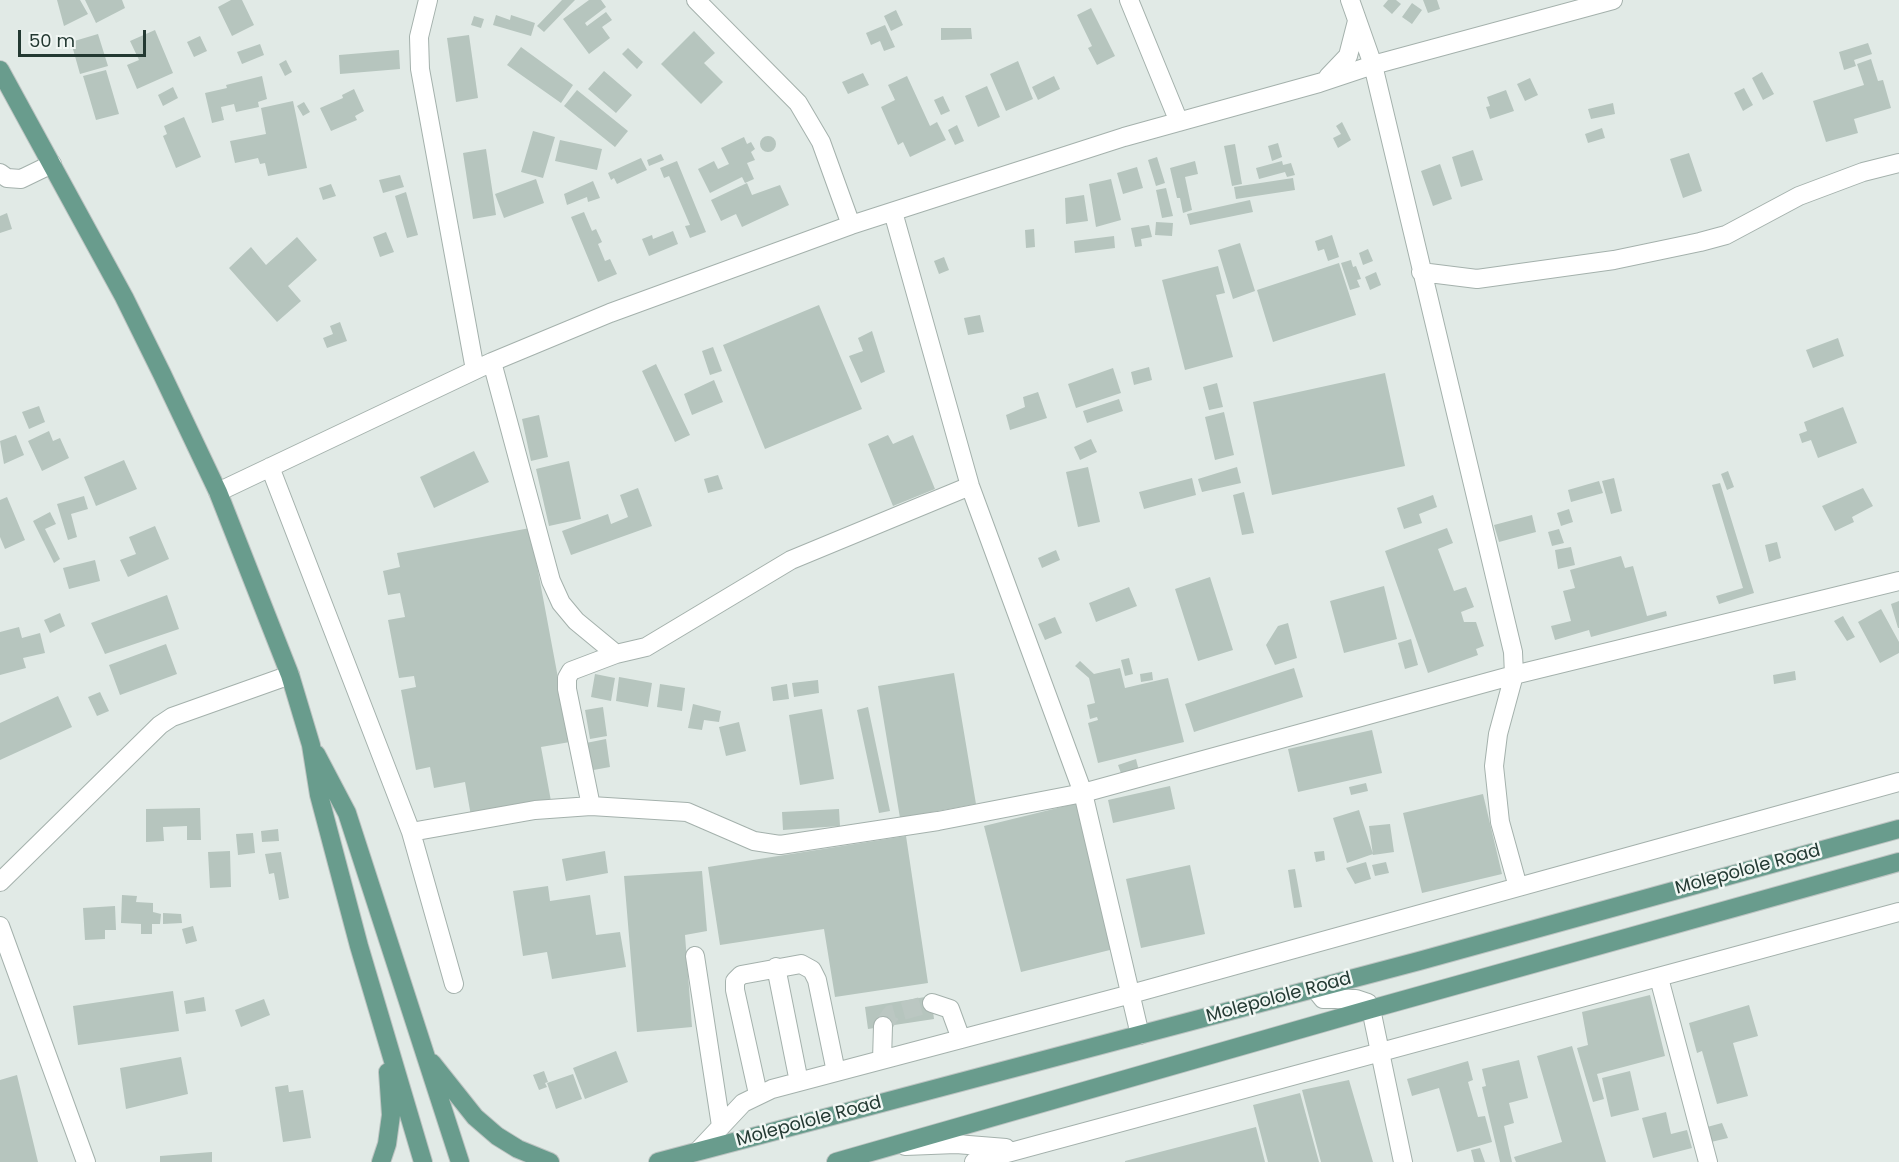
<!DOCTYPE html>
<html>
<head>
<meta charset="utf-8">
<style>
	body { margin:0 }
	#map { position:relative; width:1899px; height:1162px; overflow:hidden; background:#e1eae6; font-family:Poppins,sans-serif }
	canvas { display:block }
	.scale { position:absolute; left:18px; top:30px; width:128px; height:27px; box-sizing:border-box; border:3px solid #233932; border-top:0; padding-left:8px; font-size:18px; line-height:21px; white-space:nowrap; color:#233932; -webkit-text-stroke:4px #f1f7f4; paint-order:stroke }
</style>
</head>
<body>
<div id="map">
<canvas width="1899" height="1162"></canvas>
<div class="scale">50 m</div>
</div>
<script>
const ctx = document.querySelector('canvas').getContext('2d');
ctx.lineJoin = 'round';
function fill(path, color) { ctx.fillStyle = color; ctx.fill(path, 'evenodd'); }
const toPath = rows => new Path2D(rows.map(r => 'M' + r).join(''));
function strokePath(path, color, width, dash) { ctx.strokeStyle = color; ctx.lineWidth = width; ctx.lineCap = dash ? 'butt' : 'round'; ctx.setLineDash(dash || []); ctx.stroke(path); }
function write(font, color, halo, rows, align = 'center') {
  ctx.font = font + ' Poppins,sans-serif'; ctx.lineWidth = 5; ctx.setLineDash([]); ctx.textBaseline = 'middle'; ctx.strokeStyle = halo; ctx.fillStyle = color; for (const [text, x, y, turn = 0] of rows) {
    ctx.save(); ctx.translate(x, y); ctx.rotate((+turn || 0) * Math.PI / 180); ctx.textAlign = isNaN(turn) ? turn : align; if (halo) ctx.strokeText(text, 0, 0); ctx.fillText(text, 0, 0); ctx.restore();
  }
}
const building = toPath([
	[57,0,80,0,88,14,64,26],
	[85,0,122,0,125,8,96,23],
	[231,0,242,0,254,25,232,36,218,7],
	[562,0,575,0,544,32,537,26],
	[589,0,601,0,606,7,585,23,587,26,606,12,612,20,602,27,610,38,589,54,563,19],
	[1388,0,1396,0,1401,4,1392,14,1383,6],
	[1423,0,1437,0,1440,9,1428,13],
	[1412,3,1422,10,1412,24,1402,17],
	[1091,8,1115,56,1097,65,1088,48,1092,46,1077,15],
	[896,10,903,25,891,31,884,16],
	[496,15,510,20,511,15,535,23,531,36,493,25],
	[474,16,484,19,481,28,471,25],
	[885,25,895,47,884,51,880,41,871,45,866,33],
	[941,28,971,28,972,39,941,40],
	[155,30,173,73,137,89,127,65,139,60,130,41],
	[694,31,715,53,704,63,723,82,701,104,661,64],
	[98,34,108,66,80,74,71,42],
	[469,35,478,98,456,102,447,38],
	[200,36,207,51,194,57,187,42],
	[1868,43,1872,54,1854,60,1856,66,1844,70,1839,52],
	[260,44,264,55,242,64,237,52],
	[521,47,573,85,561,103,507,65],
	[628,48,643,62,637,69,622,54],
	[399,50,400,69,340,74,339,55],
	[1871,59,1878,81,1883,80,1891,108,1854,119,1858,133,1826,142,1813,101,1864,85,1857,64],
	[286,60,292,72,285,76,279,64],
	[1018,61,1033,99,1006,111,990,74],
	[106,70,119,114,96,120,83,76],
	[604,71,632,95,616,113,588,89],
	[1762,72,1774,94,1763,100,1752,78],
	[863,73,869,85,848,94,842,82],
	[262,76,267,99,258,102,259,107,236,112,234,104,221,107,224,120,212,123,205,93,227,88,226,85],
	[907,76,930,126,937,122,946,140,910,157,903,142,898,145,881,107,895,100,888,85],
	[1054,76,1060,89,1038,100,1032,87],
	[1530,78,1538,95,1525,101,1517,84],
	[987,86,1000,117,978,127,965,96],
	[173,87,178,98,163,106,158,95],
	[1744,88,1753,105,1743,111,1734,93],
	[354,89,364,111,355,116,357,120,331,131,320,108,343,98,342,95],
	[577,90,628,131,615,147,564,106],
	[1506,90,1514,111,1490,119,1486,107,1490,106,1487,97],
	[943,96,950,111,941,115,934,100],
	[293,101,307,168,268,176,265,163,260,164,258,158,235,163,230,141,266,134,261,108],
	[304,102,310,112,303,116,297,106],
	[1613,103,1615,114,1591,119,1588,109],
	[184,117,201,157,176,168,163,136,167,134,164,126],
	[1342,122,1351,140,1338,148,1333,138,1341,134,1336,126],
	[957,125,964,141,955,145,948,130],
	[1602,128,1605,138,1588,143,1585,134],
	[533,131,555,137,543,178,521,172],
	'760 144a8 8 0 1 1 16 0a8 8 0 1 1-16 0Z',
	[744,137,747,144,751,142,755,149,751,152,755,160,747,163,754,179,745,183,742,177,710,193,698,169,714,161,718,169,729,164,721,148],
	[560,140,602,149,597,170,555,161],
	[1278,143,1282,157,1272,161,1268,146],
	[1235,144,1242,184,1232,186,1224,146],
	[486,149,496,215,473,219,463,153],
	[1473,150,1483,180,1461,187,1452,157],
	[1689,153,1702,191,1683,198,1670,159],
	[661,154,664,160,649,166,647,160],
	[1157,157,1165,183,1156,186,1148,160],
	[641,158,647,170,617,184,614,178,611,180,608,173],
	[677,161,706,232,690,238,685,226,690,225,669,176,664,178,660,168],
	[1195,161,1198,174,1185,177,1192,210,1183,213,1180,198,1177,198,1170,168],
	[1282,161,1283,165,1291,163,1295,175,1287,177,1285,172,1259,179,1256,168],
	[1440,164,1452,199,1433,206,1421,171],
	[1137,167,1143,188,1123,194,1117,173],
	[400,175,404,187,383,193,379,180],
	[1293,178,1295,190,1236,199,1234,187],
	[536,179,544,203,504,218,495,194],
	[1111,179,1121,220,1096,227,1089,184],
	[593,181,600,198,588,202,587,197,567,205,564,194],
	[747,183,752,195,780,185,789,205,742,227,736,214,721,221,711,200],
	[331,184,336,196,323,200,319,188],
	[1166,188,1173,216,1162,218,1156,190],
	[406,192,418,235,407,238,395,196],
	[1084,195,1088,221,1066,224,1065,198],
	[1250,200,1253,212,1190,225,1187,214],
	[584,212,592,231,596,229,602,242,598,244,605,261,610,259,617,274,598,282,571,217],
	[7,213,12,229,0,233,0,216],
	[1156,222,1173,223,1172,236,1155,235],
	[1149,225,1152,237,1141,239,1142,246,1135,247,1131,228],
	[1034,229,1035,247,1026,248,1025,230],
	[673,231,678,244,649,256,642,239,652,235,653,239],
	[386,232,394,252,380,257,373,237],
	[1332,235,1339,257,1328,261,1324,249,1318,251,1315,241],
	[1114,236,1115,248,1075,253,1074,241],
	[297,237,317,260,288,286,301,301,277,322,229,268,251,247,266,265],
	[1240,243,1255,291,1233,299,1218,250],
	[1368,249,1373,261,1363,265,1359,253],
	[944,257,949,270,939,274,934,261],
	[1351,260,1353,267,1356,266,1361,279,1357,280,1360,287,1350,290,1341,263],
	[1339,263,1356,315,1273,342,1257,290],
	[1218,266,1225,293,1216,295,1233,357,1185,370,1162,280],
	[1376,272,1381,285,1370,290,1365,277],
	[819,305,862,409,765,449,723,345],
	[980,315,984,332,968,335,964,318],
	[340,322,347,341,327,348,323,338,333,334,330,326],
	[872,331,885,372,861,383,849,356,863,351,858,338],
	[1838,338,1844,356,1813,368,1806,350],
	[713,347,722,371,710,375,702,351],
	[656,364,690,435,675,442,642,371],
	[1149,367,1152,380,1134,385,1131,372],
	[1113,368,1121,393,1076,408,1068,384],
	[1385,373,1405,466,1272,495,1253,402],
	[714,380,723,402,692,415,684,394],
	[1217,383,1223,407,1209,410,1203,387],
	[1038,392,1047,418,1010,430,1006,415,1025,407,1023,397],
	[1119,399,1123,411,1087,423,1083,411],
	[39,406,45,422,29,429,22,412],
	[1843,407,1857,443,1818,458,1811,440,1802,443,1799,434,1807,431,1804,422],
	[1224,412,1234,455,1215,460,1205,417],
	[539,415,548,457,531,461,522,419],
	[49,431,53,441,60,438,69,458,42,471,28,441],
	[16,435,24,455,4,464,0,441],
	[888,435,893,444,913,435,935,489,893,506,868,444],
	[1091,439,1097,452,1080,460,1074,447],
	[474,451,489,482,434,508,420,477],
	[124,460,137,489,96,506,84,477],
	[569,461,581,519,549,526,536,469],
	[1088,467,1100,522,1078,527,1066,472],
	[1237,467,1241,483,1202,492,1198,479],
	[1728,471,1734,487,1727,490,1721,474],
	[718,475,723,489,708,493,704,479],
	[1192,478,1196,495,1144,509,1139,492],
	[1614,478,1622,511,1611,514,1602,481],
	[1599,481,1603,493,1571,502,1568,490],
	[1720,483,1754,593,1719,604,1716,596,1743,588,1712,485],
	[638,488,652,526,571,555,562,531,608,514,611,524,628,517,620,495],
	[1863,488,1873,506,1852,517,1854,522,1835,531,1822,506],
	[1244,492,1254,533,1242,535,1233,495],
	[1433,495,1437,507,1419,514,1422,523,1404,529,1397,508],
	[84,496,88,509,71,514,77,537,68,540,57,504],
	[7,497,25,540,5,549,0,537,0,500],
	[1569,509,1573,522,1561,526,1557,513],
	[50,512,56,524,45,529,60,559,54,563,33,521],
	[1532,515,1536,532,1499,542,1494,525],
	[155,526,169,559,128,577,120,560,136,554,129,537],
	[530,528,570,742,541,747,551,801,471,816,465,782,434,788,430,767,416,770,401,690,416,687,414,676,399,678,388,620,405,617,400,593,388,595,383,571,400,567,397,553],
	[1447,528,1453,543,1438,549,1454,591,1466,587,1474,607,1461,612,1464,622,1476,622,1484,646,1476,649,1478,655,1428,673,1385,551],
	[1559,529,1564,543,1552,546,1548,532],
	[1777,542,1781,558,1769,562,1765,545],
	[1571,547,1575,565,1558,569,1555,550],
	[1056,550,1060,560,1042,568,1038,558],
	[1621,556,1625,568,1633,566,1647,616,1666,611,1667,616,1591,637,1589,630,1555,640,1551,626,1571,621,1563,591,1575,588,1570,570],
	[95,560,100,581,69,589,63,568],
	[1210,577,1233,650,1198,661,1175,589],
	[1384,586,1397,639,1344,653,1330,601],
	[1129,587,1137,606,1096,622,1089,603],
	[167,595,179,629,105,654,91,623],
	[1899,601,1899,628,1898,628,1891,604],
	[1881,609,1899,642,1899,653,1880,663,1858,622],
	[60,613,65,626,50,633,44,620],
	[1843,616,1855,637,1847,641,1834,621],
	[1055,617,1062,633,1045,640,1038,624],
	[1288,623,1297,658,1275,665,1266,645,1278,626],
	[19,627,22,638,40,633,45,653,23,658,26,668,0,675,0,632],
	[1411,639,1418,665,1405,669,1398,643],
	[166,644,177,674,120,695,109,665],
	[1129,658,1133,674,1125,676,1121,660],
	[1080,661,1094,674,1120,668,1125,688,1168,678,1184,742,1098,763,1088,723,1098,720,1097,717,1090,719,1087,705,1095,703,1089,678,1075,666],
	[1294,668,1303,697,1194,732,1185,704],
	[1795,671,1796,680,1774,684,1773,675],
	[1152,672,1153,680,1141,682,1140,674],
	[954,673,976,804,900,818,878,686],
	[595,674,615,678,611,701,591,697],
	[619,677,652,683,648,707,616,701],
	[818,680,819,693,794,697,792,683],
	[660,684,685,688,682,711,657,707],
	[787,684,789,699,773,701,771,687],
	[100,692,109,711,97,716,88,697],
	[58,696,72,727,0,760,0,723],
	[693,704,721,711,719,722,704,720,702,730,688,728],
	[603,707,607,736,590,739,585,710],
	[868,707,890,811,879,813,857,710],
	[822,709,834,779,800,785,789,715],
	[739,722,746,751,726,756,719,727],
	[1372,730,1382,773,1298,792,1288,749],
	[606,739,610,767,588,771,586,743],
	[1136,759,1139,771,1122,776,1118,765],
	[1366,783,1368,791,1351,795,1349,787],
	[1170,786,1175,809,1113,823,1108,800],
	[1483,794,1502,874,1422,893,1403,813],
	[1078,803,1114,949,1021,972,984,826],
	[200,808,201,840,187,840,187,826,163,827,164,841,146,842,146,809],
	[839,809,840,826,783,830,782,812],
	[1359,810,1373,854,1347,863,1333,818],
	[1390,824,1394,852,1373,855,1369,826],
	[278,829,279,841,262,842,261,831],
	[253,833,255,853,238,855,236,834],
	[906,836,928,983,835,997,824,929,720,945,708,867],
	[230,851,231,887,210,888,208,852],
	[605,851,608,873,566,881,562,859],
	[1324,851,1325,860,1316,862,1314,852],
	[281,852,289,898,279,900,274,873,269,874,265,854],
	[1366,862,1371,879,1355,884,1346,868],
	[1386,862,1389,873,1375,876,1372,865],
	[1190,865,1205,934,1141,948,1126,879],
	[1295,869,1302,907,1294,908,1288,870],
	[702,871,707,931,685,935,692,1027,637,1032,624,876],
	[548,886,550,901,590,895,596,935,620,932,626,967,552,979,547,952,523,956,513,891],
	[122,895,137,896,136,902,153,903,153,912,161,914,160,924,152,924,152,934,141,934,141,924,121,923],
	[115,906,116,930,105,930,105,939,85,940,83,908],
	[163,913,181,914,182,923,163,924],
	[193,926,197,941,186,944,182,929],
	[173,991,179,1031,78,1045,73,1006],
	[1650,995,1665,1056,1597,1074,1604,1099,1593,1102,1577,1048,1588,1045,1582,1012],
	[931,996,934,1019,868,1029,865,1007],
	[204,997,206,1011,186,1014,184,1001],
	[264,999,270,1015,241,1027,235,1010],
	[1749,1005,1758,1036,1733,1043,1748,1096,1717,1104,1702,1051,1697,1053,1689,1023],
	[1572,1046,1606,1162,1516,1162,1514,1157,1562,1142,1537,1056],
	[616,1051,628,1082,585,1099,573,1068],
	[181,1057,188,1094,126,1109,120,1068],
	[1519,1060,1528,1098,1509,1103,1514,1123,1504,1126,1512,1162,1500,1162,1482,1087,1486,1086,1482,1069],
	[1468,1061,1473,1080,1468,1082,1478,1117,1485,1116,1492,1142,1457,1152,1439,1088,1412,1096,1407,1079],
	[544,1071,548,1082,545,1083,547,1087,539,1090,533,1075],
	[1630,1071,1639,1110,1611,1117,1602,1078],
	[573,1074,582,1099,556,1109,547,1083],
	[17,1075,38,1162,0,1162,0,1080],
	[1349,1080,1373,1162,1321,1162,1302,1090],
	[288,1085,289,1092,303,1090,311,1138,283,1142,275,1087],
	[1300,1093,1319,1162,1268,1162,1253,1105],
	[1666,1112,1671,1134,1687,1130,1692,1148,1653,1158,1642,1118],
	[1722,1123,1728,1138,1711,1142,1707,1127],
	[1256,1127,1265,1162,1125,1162,1125,1161],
	[1480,1148,1485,1162,1474,1162,1471,1150],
	[212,1152,212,1162,160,1162,160,1156]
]);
const minorTunnel = toPath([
	[883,1026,891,1014,932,1003]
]);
const minor = toPath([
	[428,0,419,37,420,69,475,370],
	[696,0,798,103,821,142,851,225],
	[1129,0,1179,122],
	[1350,0,1373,65,1513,652,1514,675,1498,734,1494,766,1500,822,1518,887],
	[1328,77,1348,56,1357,21],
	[0,173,7,178,21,179,52,164],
	[893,212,970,486,1083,793,1140,1035],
	[1421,272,1477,279,1614,260,1700,242,1726,235,1799,196,1863,172,1899,163],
	[492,362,551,581,561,603,576,621,616,654],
	[270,467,411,832,454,984],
	[218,492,492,362,610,313,851,225,1124,137,1319,83,1373,65,1613,0],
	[591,806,567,689,567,678,571,671,616,654,646,647,791,560,970,486],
	[411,832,535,810,591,806,687,812,754,841,780,845,938,821,1083,793,1514,675,1899,581],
	[0,882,160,725,172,717,290,675],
	[0,926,86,1162],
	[695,956,721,1126],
	[776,967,799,1082],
	[1659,978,1708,1162],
	[1315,989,1323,999,1356,999,1368,1003,1371,1009,1403,1162],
	[932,1003,950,1009,961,1039],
	[882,1060,883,1026],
	[758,1094,735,990,735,981,741,975,801,964,812,970,817,980,836,1072],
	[905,1146,956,1144,1006,1148],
	[698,1151,743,1103,772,1089,1131,994,1899,782],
	[974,1162,1899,912]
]);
const major = toPath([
	[0,70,124,297,162,374,218,492,290,675,311,745,319,795,359,946,423,1162],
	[316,754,347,813,460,1162],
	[432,1063,475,1117,497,1136,518,1149,550,1162],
	[381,1162,387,1144,391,1115,388,1072],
	[658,1162,1419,961,1899,829],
	[836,1162,1371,1009,1899,862]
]);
const streetNames = [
	["Molepolole Road",1748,870,-15],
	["Molepolole Road",1279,998,-15],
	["Molepolole Road",809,1122,-15]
];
fill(building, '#b6c5be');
strokePath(minorTunnel, '#bbc7c2', 18, [18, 9]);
strokePath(minor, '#a4b1ac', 20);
strokePath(major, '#bdc4c2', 20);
strokePath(minor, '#fff', 18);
strokePath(major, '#699c8d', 18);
write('18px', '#233932', '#f1f7f4', streetNames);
</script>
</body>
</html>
